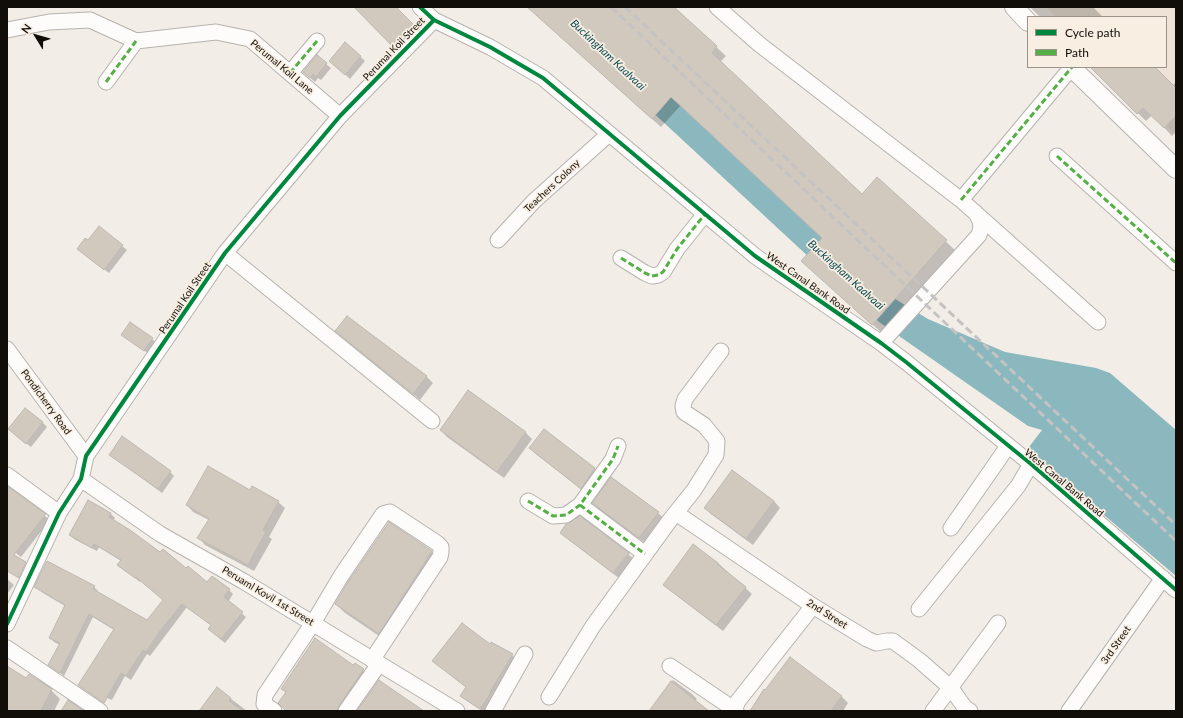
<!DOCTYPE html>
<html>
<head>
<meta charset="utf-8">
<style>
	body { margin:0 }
	#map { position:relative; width:1183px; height:718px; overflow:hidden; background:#f3ede7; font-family:Lato,sans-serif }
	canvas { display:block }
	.frame { position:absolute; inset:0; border:8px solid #110d09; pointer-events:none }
	.legend { position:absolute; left:1027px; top:16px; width:140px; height:52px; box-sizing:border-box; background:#f8eee2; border:1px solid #9c948b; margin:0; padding:5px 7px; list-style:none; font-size:12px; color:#110d09 }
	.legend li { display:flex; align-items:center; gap:8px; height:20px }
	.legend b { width:20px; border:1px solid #9c948b }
	.north { position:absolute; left:16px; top:16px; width:40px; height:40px; -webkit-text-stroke:3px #f8eee2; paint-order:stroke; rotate:307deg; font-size:11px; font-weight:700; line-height:16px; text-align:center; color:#110d09 }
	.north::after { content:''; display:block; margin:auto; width:14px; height:18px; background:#110d09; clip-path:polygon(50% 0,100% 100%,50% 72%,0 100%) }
</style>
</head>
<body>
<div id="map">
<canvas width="1183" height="718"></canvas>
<div class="frame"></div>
<ul class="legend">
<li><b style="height:5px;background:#00873e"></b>Cycle path</li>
<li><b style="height:5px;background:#54b044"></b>Path</li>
</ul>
<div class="north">N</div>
</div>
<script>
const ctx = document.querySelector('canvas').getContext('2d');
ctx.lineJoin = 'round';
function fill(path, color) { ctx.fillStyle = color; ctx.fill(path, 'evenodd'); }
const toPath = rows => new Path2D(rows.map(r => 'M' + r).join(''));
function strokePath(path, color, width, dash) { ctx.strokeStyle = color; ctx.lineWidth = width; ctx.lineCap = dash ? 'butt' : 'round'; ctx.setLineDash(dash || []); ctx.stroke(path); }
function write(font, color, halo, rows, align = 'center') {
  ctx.font = font + ' Lato,sans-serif'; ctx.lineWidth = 3.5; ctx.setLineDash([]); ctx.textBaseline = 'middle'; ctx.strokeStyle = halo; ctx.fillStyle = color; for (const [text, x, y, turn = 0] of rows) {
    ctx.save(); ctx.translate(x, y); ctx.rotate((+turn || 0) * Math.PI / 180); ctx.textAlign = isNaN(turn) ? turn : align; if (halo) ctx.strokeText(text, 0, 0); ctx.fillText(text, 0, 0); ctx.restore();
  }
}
const built = toPath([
	[1046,7,1176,7,1176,135,1107,67,1166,67,1166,17,1056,17]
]);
const water = toPath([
	[539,7,587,7,874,286,928,319,1005,352,1096,368,1110,373,1176,430,1176,576,1039,460,1029,447,1042,430,1028,426,879,322]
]);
const shadow = toPath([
	[366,7,395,7,421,34,401,54,361,12],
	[543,7,673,7,726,56,720,62,862,195,877,178,955,250,882,333,812,270,823,239,681,105,661,127,545,23],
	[1030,7,1093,7,1103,17,1040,17],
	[345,43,365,61,350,79,335,65],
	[317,57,331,68,321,80,318,78,315,82,308,76],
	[1091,67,1154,67,1172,86,1176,82,1176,132,1172,136,1152,115,1146,121],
	[88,242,122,246,127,250,109,273,83,253],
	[130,323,157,343,149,354,127,339],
	[343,338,426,376,433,383,420,400],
	[43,423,47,427,31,447,14,434],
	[441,430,525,432,532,439,504,478,447,437],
	[545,430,595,469,601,475,588,494,537,455,530,448],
	[111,455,170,472,174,476,162,493],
	[732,471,774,501,780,508,753,545,711,514,705,508],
	[7,487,50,520,21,557,7,546],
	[250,492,278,502,285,508,269,537,272,539,254,571,205,545,199,538,209,520,193,512,187,505],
	[88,501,111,514,115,518,113,521,207,583,229,590,233,594,228,602,246,617,225,643,213,633,211,625,187,607,150,656,147,654,131,680,125,676,112,700,107,698,104,703,79,685,114,630,93,617,64,676,49,664,60,645,54,642,50,638,65,606,43,593,39,589,94,587,98,591,97,593,147,621,164,600,140,581,140,582,123,569,118,565,121,561,99,547,97,551,74,539,70,534],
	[594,503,658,513,665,519,646,544,600,510],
	[561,533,628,554,635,560,620,579,568,539],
	[693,545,718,563,752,594,723,631,671,591,665,585],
	[431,552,440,560,388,642,345,613,336,604],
	[7,579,14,585,7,594],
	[512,655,516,659,486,711,482,711,466,700,462,696,467,688,434,661],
	[790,659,842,697,848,703,843,711,754,711],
	[355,664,371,677,347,711,286,711],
	[7,675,26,680,51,690,60,699,54,711,7,711],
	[673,680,692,694,697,699,695,701,708,711,650,711],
	[217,688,247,711,200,711]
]);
const building = toPath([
	[354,7,396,7,415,26,394,48,354,7],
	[527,7,674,7,717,46,712,53,862,194,877,177,947,240,872,325,801,261,822,238,671,97,652,119,527,7],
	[345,42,361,56,345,75,329,61,345,42],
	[317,55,327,63,316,77,313,74,310,78,303,72,317,55],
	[1090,67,1155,67,1176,88,1176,116,1164,128,1143,108,1137,114,1090,67],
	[99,226,123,245,104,270,77,249,85,238,88,240,99,226],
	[347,316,427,376,413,394,335,331,347,316],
	[130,322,153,338,144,351,121,335,130,322],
	[468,390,526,432,497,472,440,430,468,390],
	[25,408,43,422,26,444,8,429,25,408],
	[544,429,595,468,581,489,529,448,544,429],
	[122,436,171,471,158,489,109,455,122,436],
	[208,466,250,490,252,486,279,501,263,530,266,532,248,565,197,538,209,519,186,505,208,466],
	[732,470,774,501,746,539,704,508,732,470],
	[611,477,659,512,639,538,592,503,611,477],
	[7,486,46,514,14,555,26,562,19,578,7,571,7,486],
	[88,500,111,513,109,517,130,530,160,552,163,549,186,568,188,566,207,582,212,576,230,589,224,597,243,612,221,639,208,629,211,625,182,604,160,631,146,652,143,650,126,676,121,673,104,703,78,685,114,629,89,614,60,673,48,665,60,643,49,638,65,605,34,587,47,561,95,586,93,589,147,620,163,600,136,577,135,578,117,565,121,560,94,544,92,548,69,535,88,500],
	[580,516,629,553,613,573,560,533,566,524,580,516],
	[389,522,432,551,379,634,335,604,348,582,389,522],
	[693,544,718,563,717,564,746,587,716,625,663,585,693,544],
	[462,623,490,644,491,642,513,654,490,692,491,693,480,709,460,696,466,687,432,661,462,623],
	[315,638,353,665,355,663,364,669,339,706,337,711,286,711,278,703,286,692,281,689,315,638],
	[790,657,842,696,831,711,750,711,764,689,765,690,790,657],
	[7,666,26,678,29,674,52,689,41,711,7,711,7,666],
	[379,680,383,683,424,711,357,711,379,680],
	[671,681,709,711,649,711,671,681],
	[217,687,231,698,229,701,243,711,199,711,217,687],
	[68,700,84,711,61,711,68,700]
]);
const minor = toPath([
	[420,7,434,20,490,47,543,78,755,256,881,343,906,362,1031,464,1176,590],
	[717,7,759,44,961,200,1098,322],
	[7,30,49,22,90,20,136,41,216,32,250,39,340,116],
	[290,73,317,41],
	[106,82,136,41],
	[1057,156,1176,263],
	[961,200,1072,67],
	[498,240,534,201,609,134],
	[225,253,432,421],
	[621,258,645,273,652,276,658,275,663,272,677,249,705,214],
	[881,343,979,235,981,228,980,221,976,213],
	[7,349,86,456],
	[7,475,59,513],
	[81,479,160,534,243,581,457,711],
	[528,501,553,516,566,515,580,505,613,459,618,446],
	[580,505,645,554],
	[670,520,694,490,716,455,717,441,704,425,684,412,683,406,685,399,721,351],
	[951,528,1008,446],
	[919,609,1018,486,1031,464],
	[7,624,59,513,81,479,86,456,225,253,340,116,434,20],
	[7,648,100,711],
	[670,666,735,710],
	[549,697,593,626,670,520,674,516,679,515,813,606,867,639,876,643,887,641,893,641,919,660,951,688,965,708,970,711],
	[274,711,264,704,265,695,313,623,341,576,383,514,390,512,437,543,441,547,441,552,440,557,372,660],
	[346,711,379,664],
	[493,711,525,654],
	[736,711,735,708,738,701,813,606],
	[933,711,998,623],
	[1069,711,1163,578]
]);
const tertiary = toPath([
	[1014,7,1028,22],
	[1071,67,1176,169]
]);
const rail = toPath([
	[611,7,1176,541],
	[625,7,1176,525]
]);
const quiet = toPath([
	[290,73,317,41],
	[106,82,136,41],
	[1057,156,1176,263],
	[961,200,1072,67],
	[621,258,645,273,652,276,658,275,663,272,677,249,705,214],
	[528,501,553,516,566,515,580,505,613,459,618,446],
	[580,505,645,554]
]);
const cycleway = toPath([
	[420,7,434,20,490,47,543,78,755,256,881,343,906,362,1031,464,1176,590],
	[7,624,59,513,81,479,86,456,225,253,340,116,434,20]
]);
const streetNames = [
	["Perumal Koil Street",394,49,-46],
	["Perumal Koil Lane",282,67,40],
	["Teachers Colony",552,186,-43],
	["West Canal Bank Road",808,283,35],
	["Perumal Koil Street",185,298,-56],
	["Pondicherry Road",46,402,54],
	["West Canal Bank Road",1064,483,40],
	["Peruaml Kovil 1st Street",268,596,31],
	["2nd Street",827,614,32],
	["3rd Street",1116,645,-55]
];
const waterNames = [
	["Buckingham Kaalvaai",608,55,43],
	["Buckingham Kaalvaai",846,275,42]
];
fill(built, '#eee3d6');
fill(water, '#8ab8be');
fill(shadow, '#0003');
fill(building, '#d1c9bd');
strokePath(building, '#bdb8b3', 1);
strokePath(minor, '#b6b2ad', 17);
strokePath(tertiary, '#b6b2ad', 20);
strokePath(minor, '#fdfcfb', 15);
strokePath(tertiary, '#fdfcfb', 18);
strokePath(rail, '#c4c3c2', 3, [8, 4]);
strokePath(quiet, '#54b044', 3, [6, 3]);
strokePath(cycleway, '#00873e', 4);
write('10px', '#110d09', '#f8eee2', streetNames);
write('italic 11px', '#0a4a52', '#f8eee2', waterNames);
</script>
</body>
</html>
